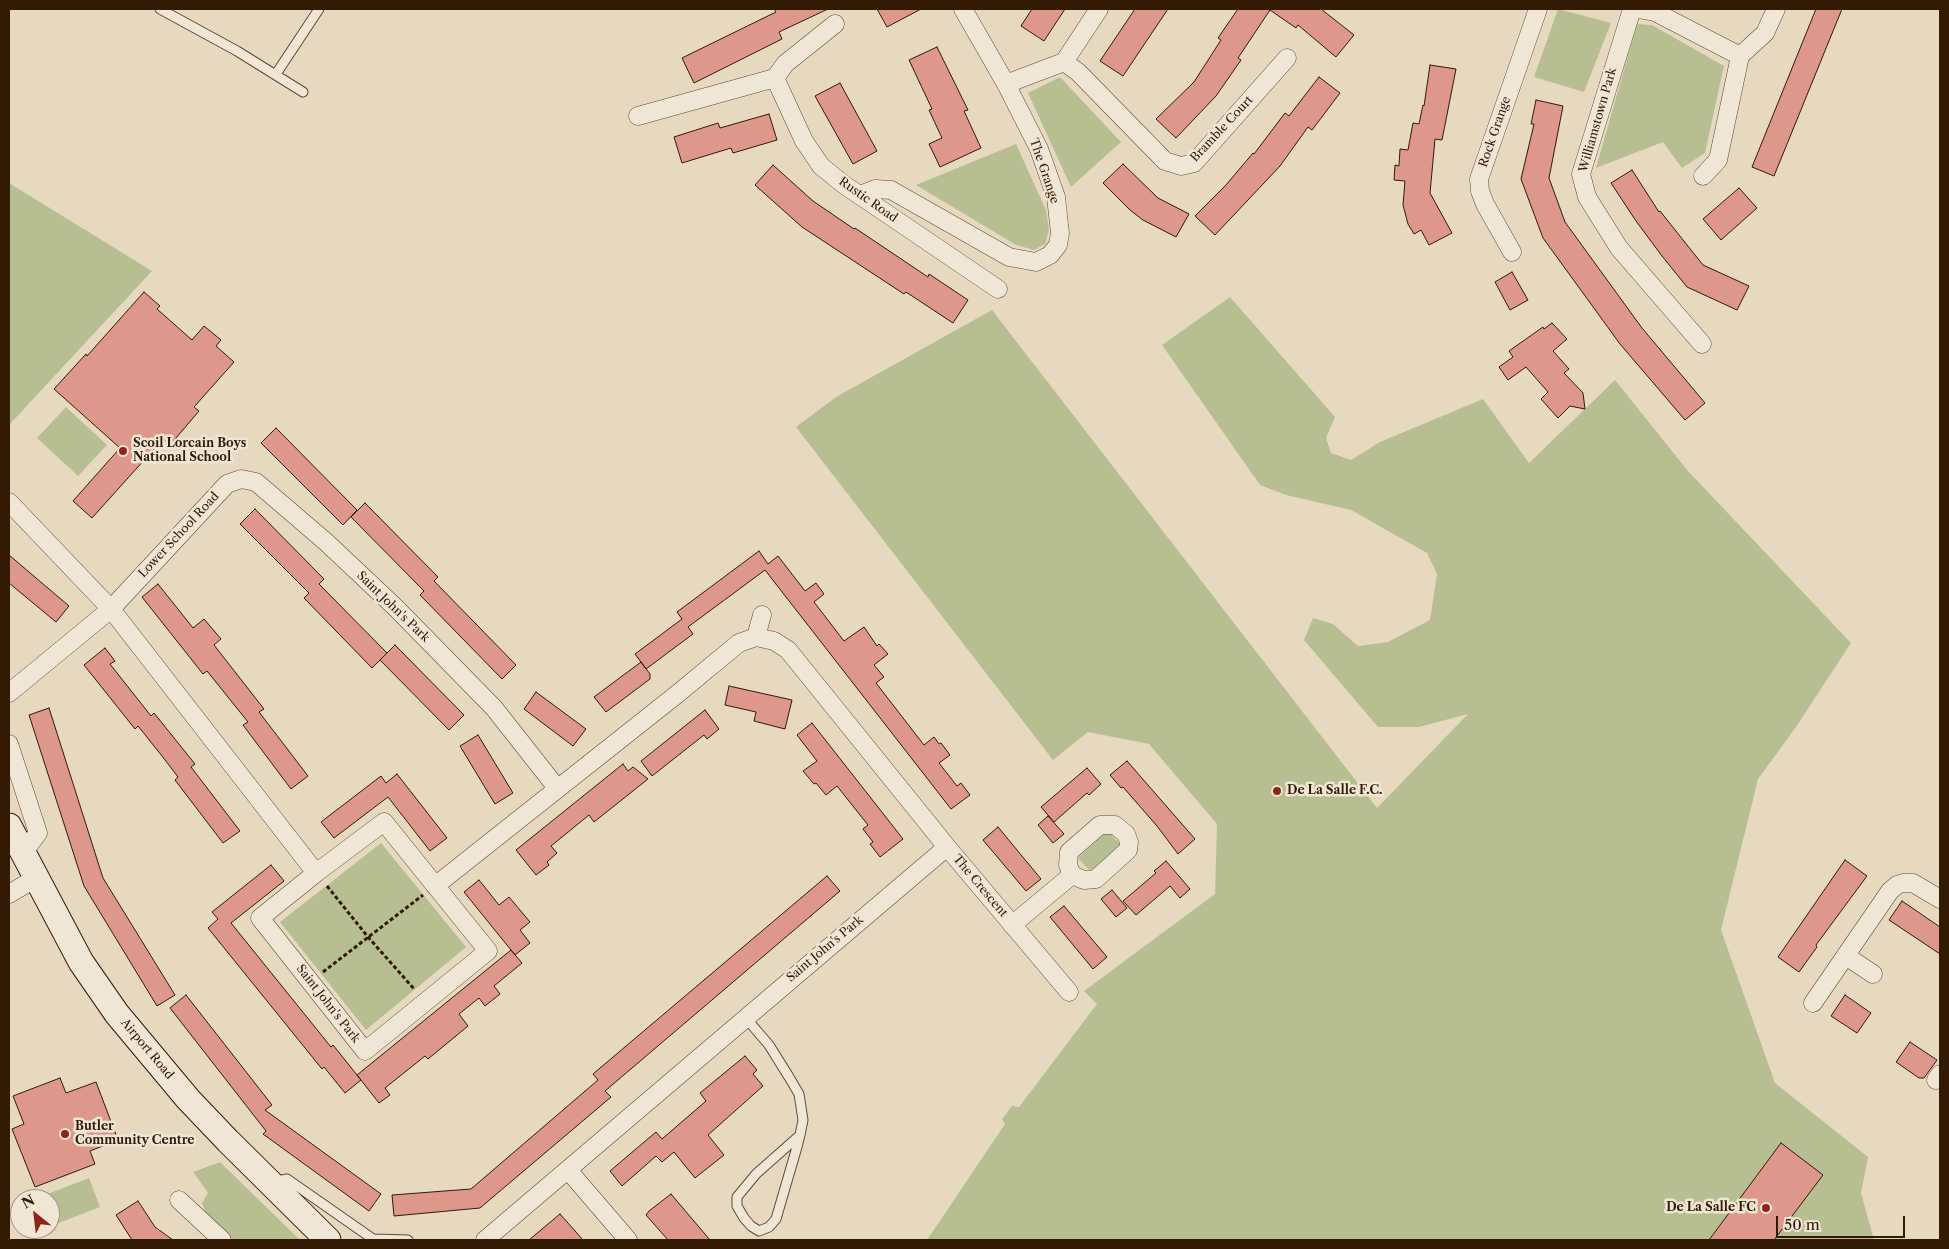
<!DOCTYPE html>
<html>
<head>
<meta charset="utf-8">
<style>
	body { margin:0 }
	#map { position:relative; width:1949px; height:1249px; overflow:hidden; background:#e7d9c0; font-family:"Libre Caslon Text",serif }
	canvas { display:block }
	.frame { position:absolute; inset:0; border:10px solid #331a04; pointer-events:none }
	.north { position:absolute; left:10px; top:1189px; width:50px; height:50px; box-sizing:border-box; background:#efe6d6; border:1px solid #a49482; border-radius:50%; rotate:331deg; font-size:14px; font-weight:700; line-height:20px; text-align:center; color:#331a04 }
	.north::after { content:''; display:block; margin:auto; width:18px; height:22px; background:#8f2418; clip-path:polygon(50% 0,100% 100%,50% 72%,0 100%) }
	.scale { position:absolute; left:1776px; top:1216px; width:129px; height:22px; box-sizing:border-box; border:2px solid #331a04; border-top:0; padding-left:6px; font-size:15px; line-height:18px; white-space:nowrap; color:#331a04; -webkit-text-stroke:4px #efe6d6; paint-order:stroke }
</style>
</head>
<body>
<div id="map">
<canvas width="1949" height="1249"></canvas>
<div class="frame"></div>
<div class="north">N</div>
<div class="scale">50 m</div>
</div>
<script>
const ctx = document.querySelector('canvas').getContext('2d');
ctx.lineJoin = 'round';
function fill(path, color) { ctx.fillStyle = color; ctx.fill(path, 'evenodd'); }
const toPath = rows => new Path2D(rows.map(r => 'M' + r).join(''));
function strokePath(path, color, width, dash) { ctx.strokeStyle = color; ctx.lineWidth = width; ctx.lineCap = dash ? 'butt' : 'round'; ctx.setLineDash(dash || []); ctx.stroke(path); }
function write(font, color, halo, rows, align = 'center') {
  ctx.font = font + ' "Libre Caslon Text",serif'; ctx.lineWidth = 5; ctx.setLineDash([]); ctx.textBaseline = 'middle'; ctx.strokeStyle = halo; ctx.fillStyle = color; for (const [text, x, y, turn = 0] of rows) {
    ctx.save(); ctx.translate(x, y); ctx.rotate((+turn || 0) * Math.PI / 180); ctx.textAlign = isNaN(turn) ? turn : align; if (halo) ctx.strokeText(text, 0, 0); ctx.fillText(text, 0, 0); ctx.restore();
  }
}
const green = toPath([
	[1558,9,1611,23,1584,92,1534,77],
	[1637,24,1652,25,1724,66,1705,153,1682,168,1663,142,1596,168],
	[1060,77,1121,142,1071,187,1028,93],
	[1016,144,1046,210,1049,230,1045,244,1034,250,1016,245,916,185],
	[9,183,152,271,9,425],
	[1230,297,1335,417,1326,438,1331,453,1351,460,1380,442,1483,399,1529,463,1615,380,1688,471,1851,643,1796,727,1758,779,1721,930,1775,1083,1868,1157,1861,1193,1874,1240,927,1240,1005,1124,1002,1119,1012,1106,1019,1107,1097,1004,1084,991,1215,894,1217,824,1149,744,1088,732,1053,760,796,427,836,397,992,310,1377,808,1468,714,1419,727,1378,727,1304,640,1313,618,1333,624,1358,646,1388,642,1430,620,1437,574,1427,553,1351,510,1286,495,1260,485,1162,345],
	[66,407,107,445,78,476,37,438],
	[1108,831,1121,845,1091,872,1078,858],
	[381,843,466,947,366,1030,280,922],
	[220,1162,300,1240,233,1240,206,1214,202,1203,208,1193,193,1172],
	[89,1178,100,1207,51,1226,50,1199,40,1199,40,1197]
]);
const building = toPath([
	[774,9,828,9,779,32,782,39,694,83,682,58,776,12,774,9],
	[877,9,921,9,887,27,877,9],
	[1032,9,1065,9,1044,41,1021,26,1032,9],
	[1135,9,1168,9,1123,76,1100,61,1135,9],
	[1238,9,1321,9,1354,35,1336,57,1298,25,1296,28,1270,10,1238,58,1241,60,1216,96,1176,138,1156,119,1194,82,1221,40,1218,38,1238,9],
	[1816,9,1842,9,1774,176,1752,167,1816,9],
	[937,47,968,110,964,111,981,148,940,167,929,144,942,138,929,110,932,109,909,60,937,47],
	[1430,65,1456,69,1442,140,1435,139,1430,193,1452,233,1429,245,1421,230,1414,234,1408,224,1403,205,1405,181,1394,180,1395,165,1399,166,1400,149,1408,150,1413,123,1419,124,1423,105,1424,106,1430,65],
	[1319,77,1340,93,1312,130,1308,127,1280,166,1215,235,1195,216,1226,185,1253,153,1254,154,1285,113,1289,116,1319,77],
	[840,83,877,151,853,164,815,96,840,83],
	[1536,100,1563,106,1549,178,1565,222,1642,328,1705,403,1685,420,1620,344,1543,238,1521,179,1534,124,1531,124,1536,100],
	[769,114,777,140,733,153,731,148,682,163,674,137,718,123,720,128,769,114],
	[1123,164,1158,198,1189,214,1176,237,1143,220,1130,210,1103,183,1123,164],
	[773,165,813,201,854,229,855,228,928,277,929,274,968,300,953,323,906,292,904,294,802,227,755,185,773,165],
	[1632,170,1659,212,1660,211,1703,265,1749,286,1737,310,1687,287,1662,256,1636,221,1611,183,1632,170],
	[1739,188,1757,208,1721,240,1703,219,1739,188],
	[1512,272,1528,300,1510,310,1495,282,1512,272],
	[144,292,160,306,157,309,192,340,204,326,221,340,216,346,234,362,194,407,199,411,170,445,163,439,92,518,73,501,120,448,54,389,86,354,87,356,144,292],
	[1552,323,1567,339,1553,351,1569,369,1564,373,1583,393,1585,409,1570,406,1558,418,1541,399,1548,392,1526,367,1508,380,1499,367,1513,357,1509,351,1543,327,1544,329,1552,323],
	[276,428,357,510,343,525,261,443,276,428],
	[365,503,438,577,434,581,516,665,502,679,420,595,424,591,351,517,365,503],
	[255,509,324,579,319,584,387,653,372,668,304,598,309,593,240,524,255,509],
	[759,551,768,564,778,556,805,591,816,583,824,594,814,602,844,641,864,627,877,646,879,644,888,654,874,665,884,677,876,683,924,745,934,737,939,744,941,743,950,755,939,763,957,786,961,783,970,795,951,809,765,570,688,627,693,634,646,669,635,654,682,619,677,612,759,551],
	[9,555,69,606,56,622,9,583,9,555],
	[158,584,193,628,204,619,221,639,214,645,264,709,259,712,308,776,291,789,243,725,248,722,207,671,203,674,142,597,158,584],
	[395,645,464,715,449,730,380,660,395,645],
	[105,648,115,661,110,664,151,716,154,713,195,764,191,767,240,831,223,843,175,780,178,777,162,756,138,726,135,729,84,665,105,648],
	[641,662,650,674,650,679,606,712,594,697,641,662],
	[729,686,792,700,785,729,754,721,756,712,725,705,729,686],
	[536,692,586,729,573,746,524,709,536,692],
	[49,708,103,878,175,995,157,1006,84,886,29,715,49,708],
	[705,710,719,729,707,739,704,735,652,776,641,761,705,710],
	[812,723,903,839,880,857,870,844,873,842,863,829,868,825,837,786,826,795,816,783,814,784,803,771,817,761,797,735,812,723],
	[478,735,513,793,495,804,460,746,478,735],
	[1127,761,1195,839,1178,854,1157,826,1123,787,1121,788,1110,775,1127,761],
	[623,764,628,771,633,767,648,779,594,822,589,815,551,846,557,853,547,862,549,865,536,875,516,850,623,764],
	[1087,768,1101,784,1089,795,1087,793,1054,822,1041,807,1087,768],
	[397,774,447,838,430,851,388,797,334,838,321,822,381,776,386,783,397,774],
	[1048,816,1064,834,1053,843,1038,825,1048,816],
	[998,827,1041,879,1026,891,983,840,998,827],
	[1845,860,1867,876,1816,945,1817,947,1799,972,1778,957,1845,860],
	[1166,861,1190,889,1180,898,1170,886,1136,915,1123,901,1156,873,1154,871,1166,861],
	[271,865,284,881,231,923,331,1047,333,1045,361,1080,345,1093,324,1067,322,1069,208,928,218,919,212,912,271,865],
	[827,876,840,891,605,1091,611,1097,480,1208,394,1216,392,1195,471,1189,598,1080,593,1074,827,876],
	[479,880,499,905,509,897,530,922,520,930,530,943,515,955,464,892,479,880],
	[1112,890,1127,908,1116,917,1101,899,1112,890],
	[1902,901,1940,927,1940,954,1889,920,1902,901],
	[1064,906,1107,957,1093,969,1050,917,1064,906],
	[511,950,522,963,494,986,500,994,485,1006,479,998,459,1014,468,1026,428,1059,425,1056,385,1088,390,1095,379,1103,357,1075,511,950],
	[186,995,272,1105,265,1110,381,1194,369,1211,263,1134,266,1131,170,1008,186,995],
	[1845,995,1871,1013,1857,1033,1831,1016,1845,995],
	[1910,1042,1937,1060,1924,1078,1919,1078,1896,1062,1910,1042],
	[745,1056,757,1070,753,1074,763,1086,708,1135,724,1155,695,1178,674,1152,662,1162,656,1156,622,1186,610,1171,656,1132,662,1139,706,1101,700,1093,745,1056],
	[60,1078,66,1093,96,1082,118,1140,90,1151,95,1164,35,1187,12,1129,24,1124,13,1096,60,1078],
	[1781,1143,1823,1175,1774,1240,1709,1240,1781,1143],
	[671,1194,710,1240,668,1240,646,1215,649,1211,671,1194],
	[138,1201,155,1227,173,1240,132,1240,116,1215,138,1201],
	[560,1214,583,1240,529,1240,548,1224,560,1214]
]);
const path = toPath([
	[327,886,368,937,415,990],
	[323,972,423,895]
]);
const lane = toPath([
	[160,9,237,51,303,92],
	[276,74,319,9],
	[745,1017,769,1045,789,1077,799,1094,803,1120,800,1135,797,1147,776,1219,769,1227,759,1231,751,1226,744,1218,737,1206,737,1197,756,1174,800,1135],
	[273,1182,287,1179,373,1239,408,1240]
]);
const street = toPath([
	[1632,9,1581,174,1587,197,1619,248,1702,344],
	[1638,9,1655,12,1740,56,1765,33,1776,9],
	[1064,62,1099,9],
	[775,78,804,141,821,166,843,184,998,289],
	[1006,84,1064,62,1078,72,1165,161,1181,166,1194,163,1287,58],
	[638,116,775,78,785,64,835,24],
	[1703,176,1718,160,1740,56],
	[860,195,875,189,891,190,1009,257,1036,262,1050,255,1058,245,1060,233,1056,197,1039,149,1006,84,963,9],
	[1512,252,1485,204,1480,191,1479,179,1538,9],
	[9,502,111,609,316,873],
	[756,637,774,641,788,650,947,847,1069,992],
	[9,693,111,609,227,484,241,479,256,482,326,542,396,608,494,708,557,788],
	[9,744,38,833,23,853],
	[384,822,488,951,365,1051,260,918,316,873,384,822],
	[435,886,676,695,739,643,756,637,762,615],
	[9,894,36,878],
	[1012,925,1072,875,1068,865,1069,852,1100,825,1115,825,1126,834,1129,842,1128,850,1096,879,1084,880,1072,875],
	[1846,956,1873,974],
	[1813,1003,1890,891,1897,885,1903,883,1913,883,1940,899],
	[1936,1080,1940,1074],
	[568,1170,628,1240],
	[179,1200,222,1240],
	[485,1240,947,847]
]);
const secondary = toPath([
	[9,826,81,962,117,1014,188,1099,228,1141,328,1240]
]);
const markers = [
	[123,451,5,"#8f2418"],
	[1277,791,5,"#8f2418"],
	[65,1134,5,"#8f2418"],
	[1766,1208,5,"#8f2418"]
];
const streetNames = [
	["Williamstown Park",1598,120,-74],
	["Bramble Court",1222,129,-47],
	["Rock Grange",1495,132,-71],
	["The Grange",1044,171,71],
	["Rustic Road",868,200,35],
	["Lower School Road",179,535,-47],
	["Saint John's Park",393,607,44],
	["The Crescent",980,886,50],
	["Saint John's Park",825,949,-40],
	["Saint John's Park",328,1004,52],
	["Airport Road",147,1049,50]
];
const poiNames = [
	["Scoil Lorcain Boys",133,444],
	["National School",133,458],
	["De La Salle F.C.",1287,791],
	["Butler",75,1127],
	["Community Centre",75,1141],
	["De La Salle FC",1756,1208,"right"]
];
fill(green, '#b7bf92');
fill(building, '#dd978b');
strokePath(building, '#331a04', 1);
strokePath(lane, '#604a33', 11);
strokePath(street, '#604a33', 19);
strokePath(secondary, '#331a04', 27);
strokePath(path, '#331a04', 3, [4, 2.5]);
strokePath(lane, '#efe6d6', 9);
strokePath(street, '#efe6d6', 18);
strokePath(secondary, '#efe6d6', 25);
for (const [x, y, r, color] of markers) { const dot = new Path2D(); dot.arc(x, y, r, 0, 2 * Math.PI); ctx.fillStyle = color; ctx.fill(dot); strokePath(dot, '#efe6d6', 2); }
write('12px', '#331a04', '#efe6d6', streetNames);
write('bold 12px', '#331a04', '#efe6d6', poiNames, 'left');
</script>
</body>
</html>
